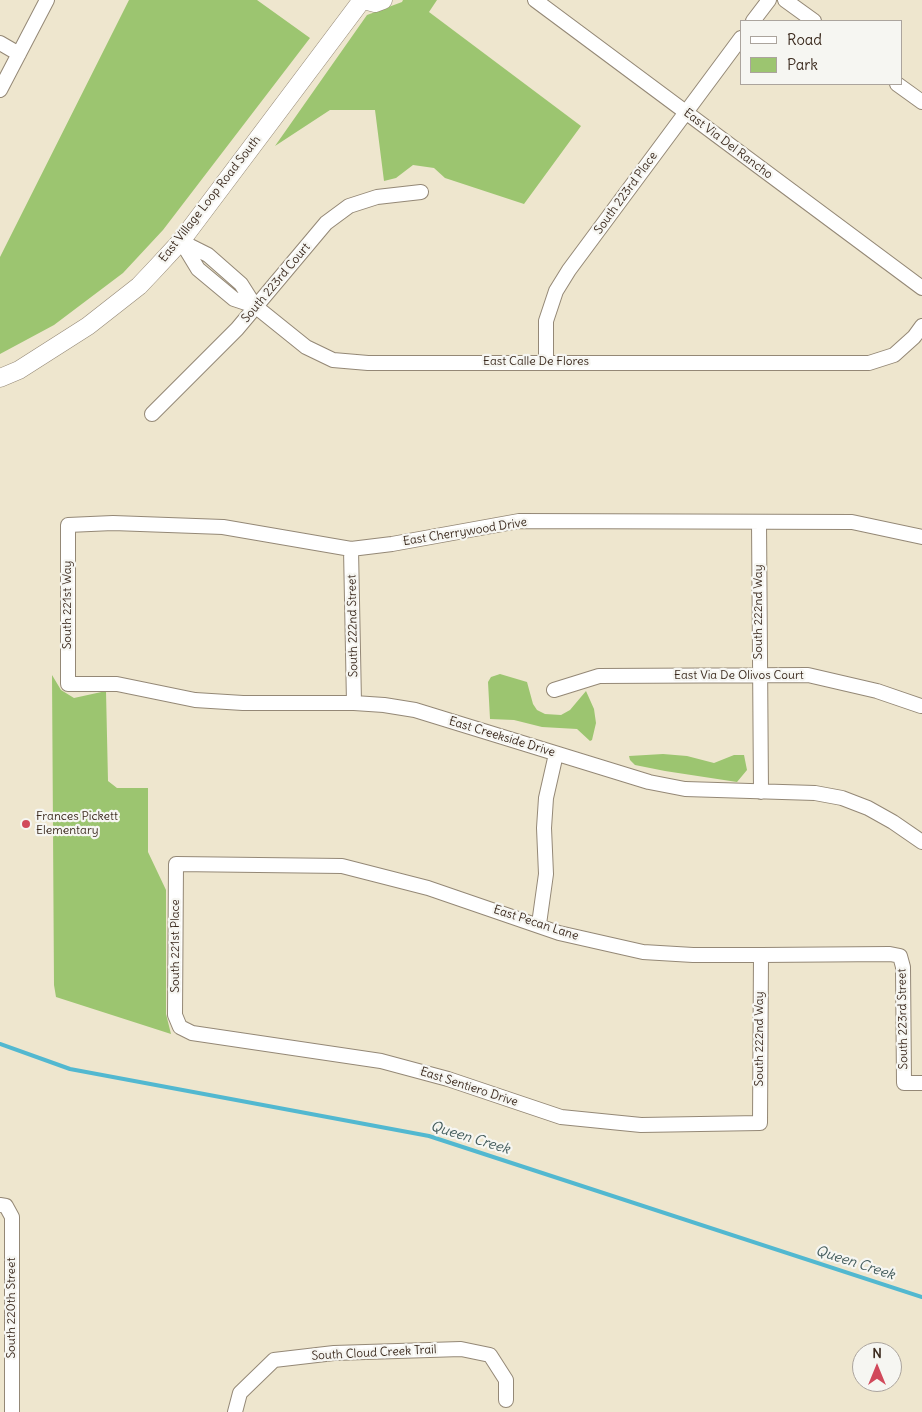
<!DOCTYPE html>
<html>
<head>
<meta charset="utf-8">
<style>
	body { margin:0 }
	#map { position:relative; width:922px; height:1412px; overflow:hidden; background:#eee6ce; font-family:Delius,sans-serif }
	canvas { display:block }
	.legend { position:absolute; left:740px; top:20px; width:162px; height:65px; box-sizing:border-box; background:#f6f6f2; border:1px solid #aba49d; margin:0; padding:6px 9px; list-style:none; font-size:15px; color:#3b2a1e }
	.legend li { display:flex; align-items:center; gap:10px; height:25px }
	.legend b { width:25px; border:1px solid #aba49d }
	.north { position:absolute; left:852px; top:1342px; width:50px; height:50px; box-sizing:border-box; background:#f6f6f2; border:1px solid #aba49d; border-radius:50%; rotate:0deg; font-size:14px; font-weight:700; line-height:20px; text-align:center; color:#3b2a1e }
	.north::after { content:''; display:block; margin:auto; width:18px; height:22px; background:#d1495b; clip-path:polygon(50% 0,100% 100%,50% 72%,0 100%) }
</style>
</head>
<body>
<div id="map">
<canvas width="922" height="1412"></canvas>
<ul class="legend">
<li><b style="height:6px;background:#fff"></b>Road</li>
<li><b style="height:14px;background:#9cc570"></b>Park</li>
</ul>
<div class="north">N</div>
</div>
<script>
const ctx = document.querySelector('canvas').getContext('2d');
ctx.lineJoin = 'round';
function fill(path, color) { ctx.fillStyle = color; ctx.fill(path, 'evenodd'); }
const toPath = rows => new Path2D(rows.map(r => 'M' + r).join(''));
function strokePath(path, color, width, dash) { ctx.strokeStyle = color; ctx.lineWidth = width; ctx.lineCap = dash ? 'butt' : 'round'; ctx.setLineDash(dash || []); ctx.stroke(path); }
function write(font, color, halo, rows, align = 'center') {
  ctx.font = font + ' Delius,sans-serif'; ctx.lineWidth = 4.5; ctx.setLineDash([]); ctx.textBaseline = 'middle'; ctx.strokeStyle = halo; ctx.fillStyle = color; for (const [text, x, y, turn = 0] of rows) {
    ctx.save(); ctx.translate(x, y); ctx.rotate((+turn || 0) * Math.PI / 180); ctx.textAlign = isNaN(turn) ? turn : align; if (halo) ctx.strokeText(text, 0, 0); ctx.fillText(text, 0, 0); ctx.restore();
  }
}
const green = toPath([
	[129,0,257,0,310,38,163,230,123,273,54,325,0,354,0,257],
	[403,0,437,0,429,12,581,126,524,204,445,178,434,168,413,165,396,178,384,181,375,110,330,110,275,146,367,15,402,2],
	[500,674,527,682,533,704,537,710,545,714,561,715,570,710,586,691,594,709,596,723,592,740,590,741,577,729,542,727,514,720,490,719,488,682,491,677],
	[52,675,61,690,74,698,106,691,108,781,117,788,148,788,148,852,166,890,166,1014,171,1034,56,997,54,985],
	[663,754,687,756,714,763,734,755,744,755,747,770,737,782,665,771,635,765,630,760,629,756]
]);
const stream = toPath([
	[0,1044,70,1069,429,1136,922,1297]
]);
const minor = toPath([
	[535,0,922,288],
	[785,0,814,21],
	[753,21,769,0],
	[0,43,19,54],
	[897,84,922,102],
	[0,90,47,0],
	[181,241,198,269,234,299,255,306,306,347,333,360,368,363,869,363,894,355,914,337,922,326],
	[182,242,208,255,241,284,255,306],
	[546,362,546,321,556,291,569,270,741,38],
	[152,414,237,329,326,223,349,206,377,197,421,192],
	[759,522,761,792],
	[922,537,852,522,519,521,392,544,351,549,223,527,113,523,68,525,68,684,117,684,195,700,243,703,354,703,384,705,415,710,649,782,685,789,815,793,842,798,868,808,893,822,922,842],
	[351,549,354,703],
	[554,690,599,676,808,675,877,691,921,706],
	[539,924,546,874,544,828,546,798,556,754],
	[761,955,760,1123,641,1125,561,1117,448,1079,381,1061,192,1033,180,1027,175,1015,176,864,342,866,428,888,559,933,643,952,693,955,761,955,890,954,900,956,903,967,904,1083,922,1083],
	[0,1205,6,1206,12,1217,12,1412],
	[235,1412,240,1393,274,1360,334,1353,461,1349,490,1355,506,1380,506,1400]
]);
const tertiary = toPath([
	[364,0,375,3,383,0],
	[0,378,19,370,88,326,139,286,156,268,181,241,362,0]
]);
const markers = [
	[26,824,5,"#d1495b"]
];
const streetNames = [
	["East Via Del Rancho",728,144,37],
	["South 223rd Place",626,193,-54],
	["East Village Loop Road South",210,199,-52],
	["South 223rd Court",276,283,-50],
	["East Calle De Flores",536,362],
	["East Cherrywood Drive",465,532,-9],
	["South 221st Way",68,605,-90],
	["South 222nd Way",759,612,-90],
	["South 222nd Street",353,626,-91],
	["East Via De Olivos Court",739,676],
	["East Creekside Drive",502,737,17],
	["East Pecan Lane",536,923,18],
	["South 221st Place",176,946,-90],
	["South 223rd Street",903,1019,-91],
	["South 222nd Way",760,1039,-90],
	["East Sentiero Drive",469,1087,18],
	["South 220th Street",12,1308,-90],
	["South Cloud Creek Trail",374,1353,-3]
];
const poiNames = [
	["Frances Pickett",36,817],
	["Elementary",36,831]
];
const waterNames = [
	["Queen Creek",470,1138,17],
	["Queen Creek",855,1263,18]
];
fill(green, '#9cc570');
strokePath(stream, '#52b8d0', 4);
strokePath(minor, '#948876', 16);
strokePath(tertiary, '#948876', 19);
strokePath(minor, '#fff', 14);
strokePath(tertiary, '#fff', 18);
for (const [x, y, r, color] of markers) { const dot = new Path2D(); dot.arc(x, y, r, 0, 2 * Math.PI); ctx.fillStyle = color; ctx.fill(dot); strokePath(dot, '#f6f6f2', 2); }
write('12px', '#3b2a1e', '#f6f6f2', streetNames);
write('12px', '#3b2a1e', '#f6f6f2', poiNames, 'left');
write('italic 14px', '#435c5c', '#f6f6f2', waterNames);
</script>
</body>
</html>
